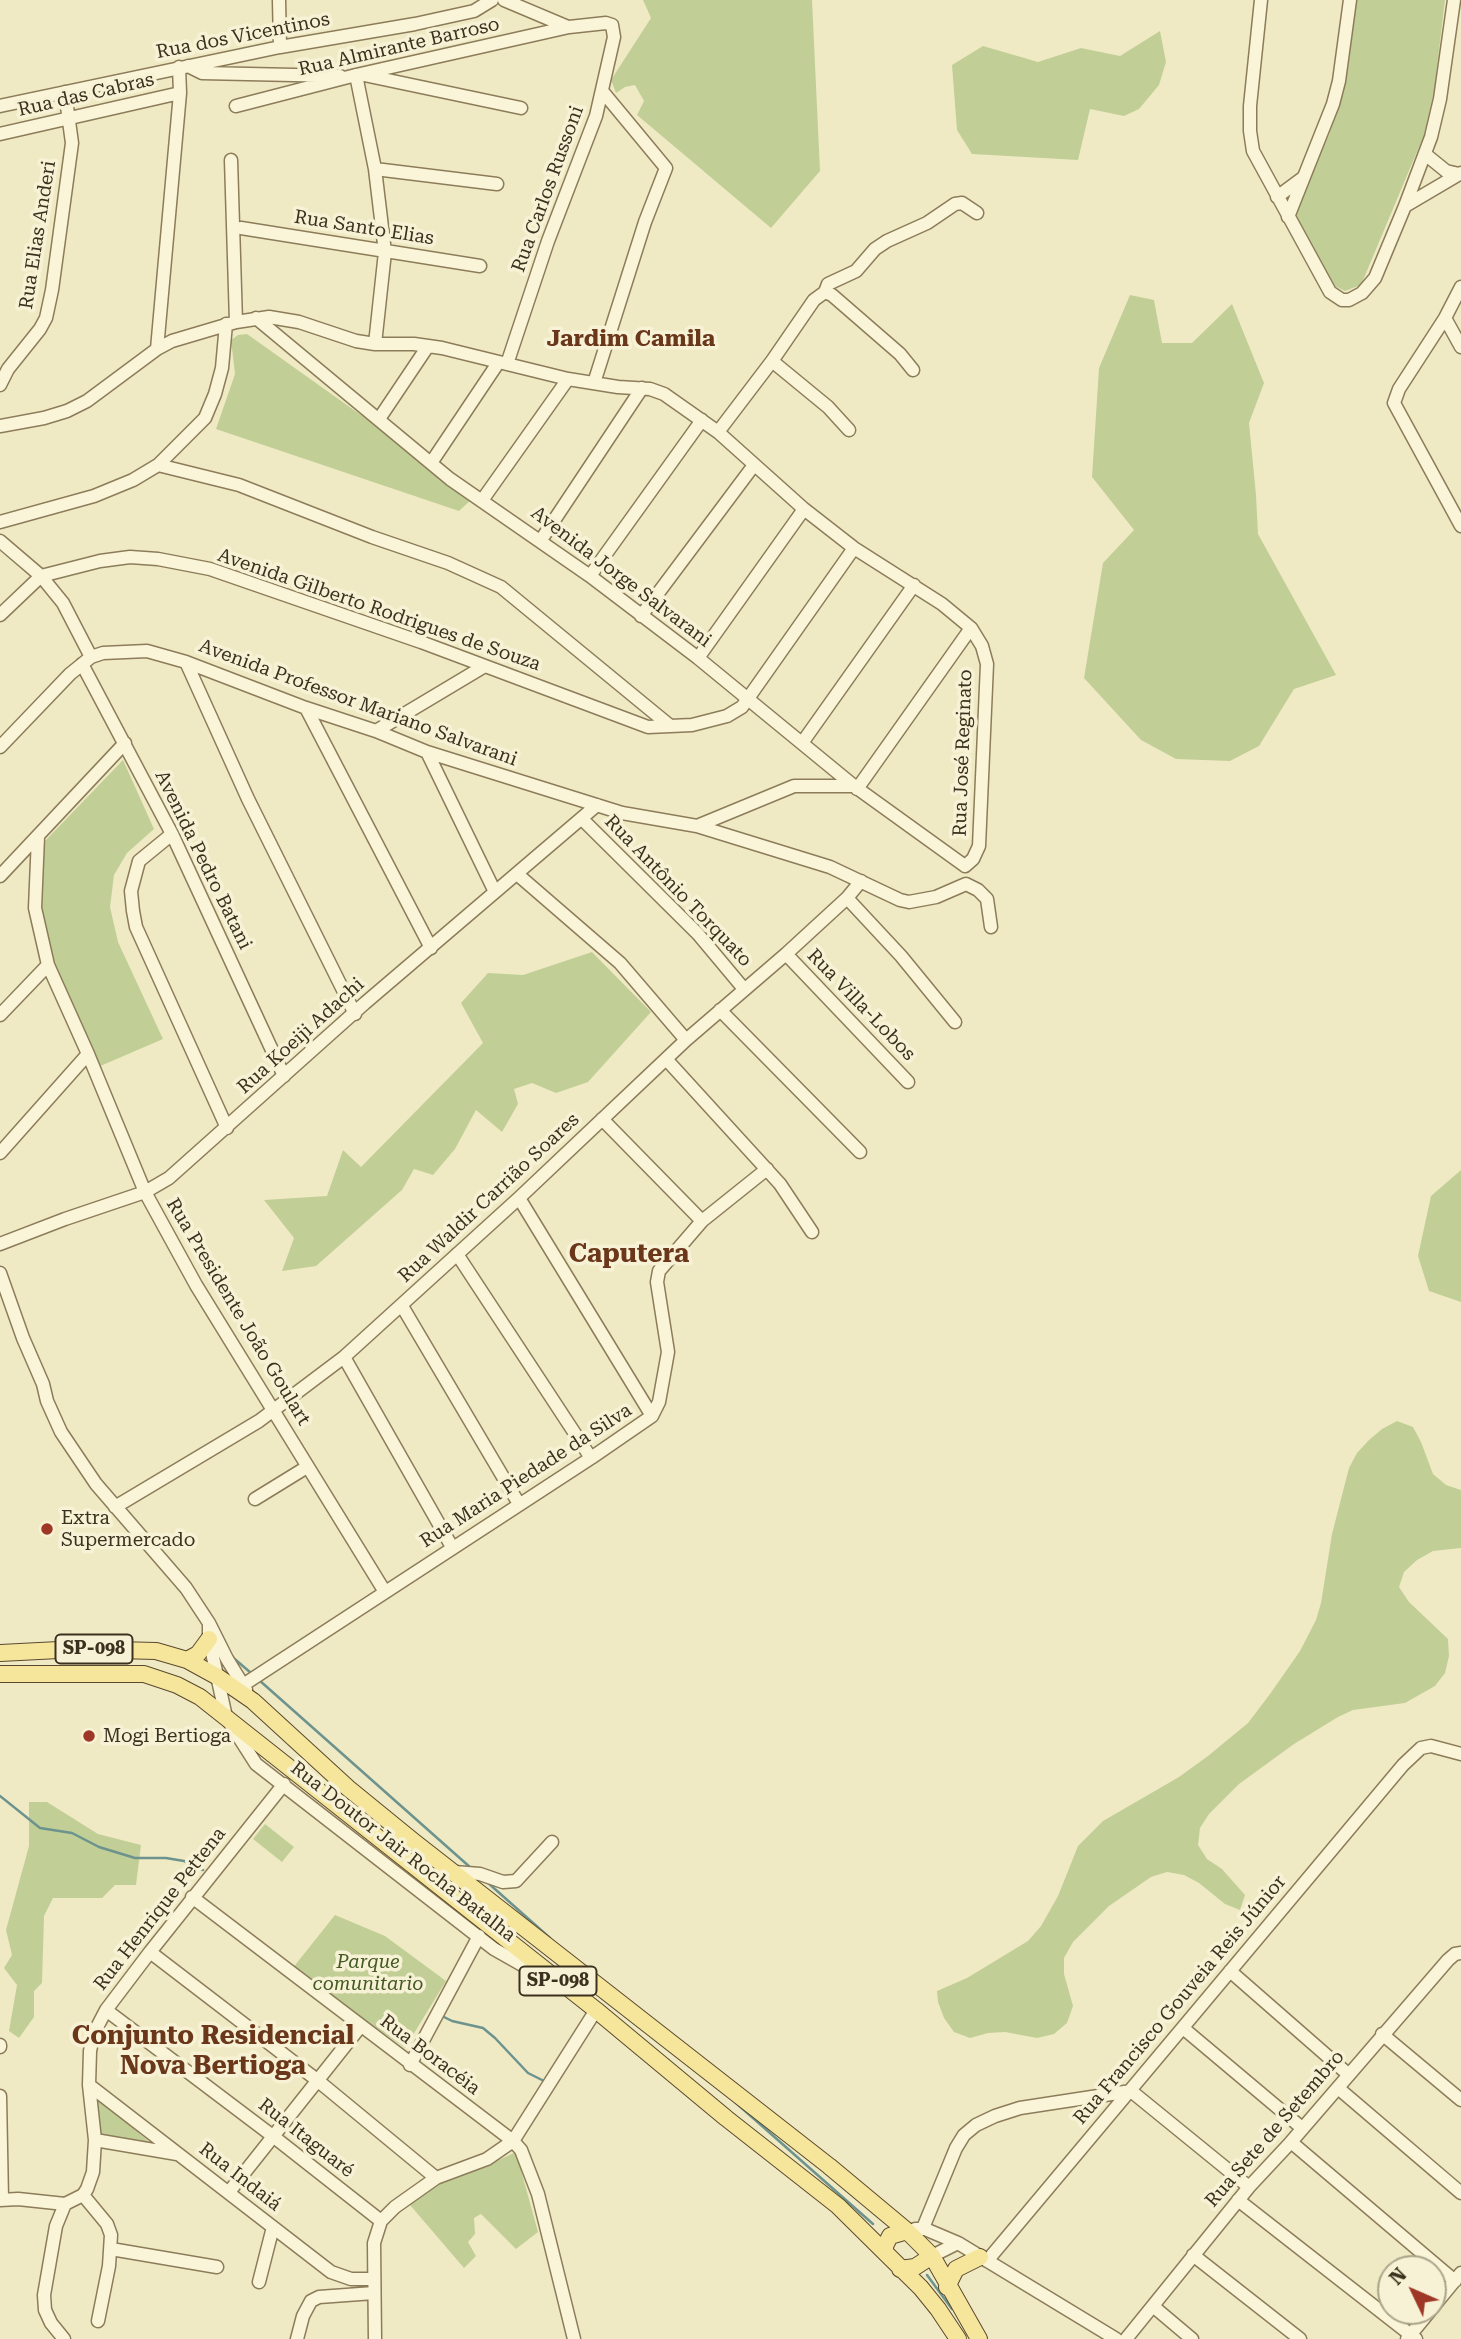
<!DOCTYPE html>
<html>
<head>
<meta charset="utf-8">
<style>
	body { margin:0 }
	#map { position:relative; width:1461px; height:2339px; overflow:hidden; background:#f0eac4; font-family:"Roboto Serif",serif }
	canvas { display:block }
	.north { position:absolute; left:1377px; top:2255px; width:70px; height:70px; box-sizing:border-box; background:#f7f2d5; border:2px solid #aca58c; border-radius:50%; rotate:314deg; font-size:19px; font-weight:700; line-height:28px; text-align:center; color:#3c311e }
	.north::after { content:''; display:block; margin:auto; width:24px; height:32px; background:#9e3726; clip-path:polygon(50% 0,100% 100%,50% 72%,0 100%) }
</style>
</head>
<body>
<div id="map">
<canvas width="1461" height="2339"></canvas>
<div class="north">N</div>
</div>
<script>
const ctx = document.querySelector('canvas').getContext('2d');
ctx.lineJoin = 'round';
function fill(path, color) { ctx.fillStyle = color; ctx.fill(path, 'evenodd'); }
const toPath = rows => new Path2D(rows.map(r => 'M' + r).join(''));
function strokePath(path, color, width, dash) { ctx.strokeStyle = color; ctx.lineWidth = width; ctx.lineCap = dash ? 'butt' : 'round'; ctx.setLineDash(dash || []); ctx.stroke(path); }
function write(font, color, halo, rows, align = 'center') {
  ctx.font = font + ' "Roboto Serif",serif'; ctx.lineWidth = 7; ctx.setLineDash([]); ctx.textBaseline = 'middle'; ctx.strokeStyle = halo; ctx.fillStyle = color; for (const [text, x, y, turn = 0] of rows) {
    ctx.save(); ctx.translate(x, y); ctx.rotate((+turn || 0) * Math.PI / 180); ctx.textAlign = isNaN(turn) ? turn : align; if (halo) ctx.strokeText(text, 0, 0); ctx.fillText(text, 0, 0); ctx.restore();
  }
}
const green = toPath([
	[643,0,812,0,820,171,771,228,637,115,644,101,635,85,625,87,616,93,611,80,651,18],
	[1356,0,1445,0,1434,92,1424,135,1361,285,1345,291,1331,284,1297,221,1296,210,1298,200,1329,135,1340,102,1347,72],
	[1160,31,1166,62,1159,85,1139,109,1124,116,1090,109,1078,160,972,154,957,130,952,65,983,46,1038,62,1081,48,1120,56],
	[1130,295,1154,300,1162,343,1192,343,1232,304,1264,383,1249,423,1256,495,1258,534,1336,675,1294,689,1259,746,1230,761,1176,759,1141,740,1084,678,1103,563,1134,530,1092,477,1099,368],
	[247,334,375,425,471,500,459,511,216,429,235,374,231,340,238,335],
	[123,760,154,829,127,853,114,875,110,907,118,942,163,1039,98,1067,56,974,37,897,45,841],
	[592,952,651,1012,588,1082,556,1093,532,1083,514,1089,518,1104,502,1132,476,1110,455,1149,433,1175,414,1169,402,1190,316,1266,282,1271,294,1238,264,1200,327,1196,343,1150,361,1167,483,1043,461,1003,488,973,523,975],
	[1461,1170,1461,1302,1429,1291,1418,1256,1431,1196],
	[1397,1421,1413,1427,1421,1442,1433,1474,1446,1485,1461,1490,1461,1548,1433,1551,1417,1560,1404,1572,1399,1587,1409,1602,1448,1639,1449,1656,1445,1673,1435,1686,1405,1703,1353,1710,1338,1717,1294,1744,1239,1784,1209,1814,1200,1828,1198,1845,1207,1859,1222,1869,1245,1895,1240,1910,1225,1904,1199,1883,1184,1875,1167,1872,1151,1877,1109,1906,1073,1942,1064,1958,1064,1974,1073,2006,1067,2023,1054,2034,1037,2038,1005,2032,988,2033,970,2038,954,2032,944,2018,938,2002,937,1991,967,1978,1028,1941,1041,1926,1058,1896,1078,1846,1103,1821,1179,1777,1208,1756,1248,1723,1270,1694,1300,1651,1316,1620,1321,1603,1332,1534,1349,1468,1357,1453,1369,1440,1382,1429],
	[29,1802,47,1802,98,1834,141,1845,136,1885,115,1885,102,1898,53,1898,44,1916,42,1983,34,1991,34,2017,19,2038,9,2031,17,1985,4,1968,12,1955,6,1930,29,1846],
	[265,1824,294,1847,282,1862,253,1839],
	[335,1915,385,1936,446,1981,405,2048,292,1969],
	[94,2095,155,2147,96,2135],
	[516,2152,538,2232,516,2249,481,2214,474,2218,475,2234,468,2242,476,2256,464,2268,410,2205,430,2188,448,2179,488,2165]
]);
const stream = toPath([
	[230,1655,251,1673],
	[259,1680,471,1868],
	[0,1796,40,1828,72,1833,99,1847,135,1858,166,1858,184,1861,203,1870],
	[487,1882,550,1938],
	[442,2016,452,2021,483,2028,495,2038,528,2073,544,2081],
	[736,2103,873,2224],
	[927,2275,952,2309]
]);
const minor = toPath([
	[279,0,280,47],
	[504,0,568,27],
	[1261,0,1250,106,1250,131,1253,151,1330,292,1342,300,1349,300,1362,293,1375,278,1405,206,1431,137,1440,99,1454,0],
	[188,66,202,73,340,76],
	[356,75,375,169,385,252,375,344],
	[364,75,521,108],
	[0,106,280,47,415,24,474,11,492,0],
	[236,106,356,75,569,27,606,23,612,25,614,37,596,116,548,241,507,364],
	[0,134,180,93],
	[1425,154,1446,171,1459,174],
	[231,160,236,322],
	[375,169,497,184],
	[1277,197,1304,177],
	[1405,206,1461,173],
	[1288,217,1333,104,1339,81,1350,0],
	[241,228,480,266],
	[1461,287,1445,318,1399,389,1394,403,1461,526],
	[825,292,832,295,900,354,913,370],
	[256,318,450,479,590,576,698,658,854,786,965,866],
	[1445,318,1461,347],
	[157,349,180,93,179,67],
	[772,361,828,407,849,430],
	[594,383,645,222,666,168,603,92],
	[0,385,8,369,40,329,46,318,52,290,72,143,65,92],
	[379,419,428,346],
	[0,426,44,418,67,411,87,401,157,349,172,341,236,322,269,317,299,322,356,341,375,344,414,344,442,348,568,379,618,387,650,389,664,394,718,432,804,509,854,548,942,604,971,628,982,646,987,664,979,846,973,859,965,866],
	[718,432,772,361,814,300,825,292,828,284,856,271,875,249,887,241,927,223,955,204,962,203,977,213],
	[431,463,498,363],
	[158,465,239,485,372,537,448,563,501,587,669,725],
	[483,499,568,379],
	[0,522,94,496,133,480,158,465,205,418,215,394,222,368,226,324],
	[541,540,642,388],
	[0,541,41,576,63,603,91,657],
	[590,576,702,420],
	[0,615,41,576,100,561,130,557,158,559,210,569,421,642,648,727,692,725,727,716,742,707,854,548],
	[641,616,754,465],
	[698,658,804,509],
	[186,662,248,799,355,1014],
	[82,664,172,834,284,1076],
	[306,708,431,948],
	[376,731,483,667],
	[802,743,914,585],
	[0,747,70,674,91,657,103,653,147,651,186,662,306,708,376,731,427,752,622,813,697,826,830,867,900,900,909,902,936,897,966,884,978,890,987,899,991,927],
	[427,752,495,892],
	[857,789,971,628],
	[582,819,698,934,744,989],
	[697,826,794,786,854,786],
	[172,834,139,861,131,891,133,911,136,927,227,1128],
	[38,837,35,908,48,965,88,1054,145,1192,196,1285,385,1592],
	[517,874,620,963,686,1040],
	[0,876,125,743],
	[847,898,901,956,955,1022],
	[786,954,908,1082],
	[720,1010,860,1152],
	[0,1015,48,965],
	[666,1059,780,1184,812,1232],
	[602,1119,702,1221],
	[0,1153,88,1054],
	[519,1198,652,1416],
	[0,1244,65,1219,145,1192,169,1178,365,1003,597,805],
	[457,1254,591,1458],
	[0,1273,23,1338,43,1384,47,1401,61,1432,96,1484,186,1588,209,1623,227,1659,246,1690],
	[402,1306,519,1504],
	[344,1357,452,1547],
	[255,1499,307,1467],
	[115,1507,259,1421,344,1357,519,1198,686,1040,786,954,847,898,861,881],
	[209,1623,209,1639,226,1717,256,1764,494,1949,554,1983],
	[243,1685,591,1458,652,1416,659,1402,668,1352,657,1282,659,1271,702,1221,767,1169],
	[454,1872,480,1874,503,1882,516,1881,552,1842],
	[192,1897,513,2141,521,2150,538,2194,574,2339],
	[150,1952,317,2080,436,2178],
	[1230,1971,1349,2075],
	[106,2010,274,2137,381,2221],
	[1183,2028,1302,2128],
	[1382,2034,1461,2100],
	[0,2045,0,2047],
	[410,2065,479,1936],
	[89,2085,331,2272,351,2279,374,2279],
	[1338,2088,1461,2193],
	[0,2096,2,2199],
	[95,2140,177,2154],
	[1291,2142,1455,2281],
	[229,2192,360,2027],
	[83,2195,107,2224,111,2235,109,2266,98,2321],
	[0,2200,18,2199,65,2204],
	[1238,2200,1416,2339],
	[923,2228,956,2148,964,2135,976,2125,995,2116,1020,2108,1131,2091,1249,2187],
	[915,2229,925,2229,958,2243,1116,2339],
	[111,2249,217,2267],
	[1193,2255,1300,2339],
	[932,2256,958,2243],
	[987,2261,1403,1765,1421,1748,1431,1746,1461,1754],
	[259,2282,273,2227],
	[1154,2307,1192,2339],
	[1433,2307,1461,2273],
	[64,2339,51,2323,45,2310,44,2295,56,2226,65,2204,83,2195,87,2189,93,2172,95,2140,89,2085,90,2051,94,2033,106,2010,150,1952,284,1784],
	[297,2339,303,2316,311,2301,319,2297,374,2293],
	[375,2339,374,2243,381,2221,395,2207,436,2178,487,2159,513,2141,596,2010],
	[1126,2339,1249,2187,1291,2142,1448,1960,1455,1954,1461,1953],
	[1407,2339,1430,2311]
]);
const major = toPath([
	[0,1653,78,1649,156,1651,187,1660,218,1677,253,1701,348,1788,413,1841,829,2166,907,2231,932,2256,979,2339],
	[187,1660,198,1654,209,1639],
	[0,1674,144,1674,177,1685,200,1697,596,2010,726,2118,838,2206,921,2288,938,2309,958,2339],
	[885,2251,885,2246,890,2236,907,2231],
	[900,2269,915,2267,932,2256],
	[947,2287,956,2269,980,2257]
]);
const markers = [
	[47,1529,7,"#9e3726"],
	[89,1736,7,"#9e3726"]
];
const shields = [
	[94,1649,77],
	[558,1981,77]
];
const shieldNames = [
	["SP-098",94,1649],
	["SP-098",558,1981]
];
const streetNames = [
	["Rua dos Vicentinos",243,36,-11],
	["Rua Almirante Barroso",399,47,-13],
	["Rua das Cabras",86,95,-13],
	["Rua Carlos Russoni",548,189,-70],
	["Rua Santo Elias",364,228,9],
	["Rua Elias Anderi",38,235,-81],
	["Avenida Jorge Salvarani",621,577,37],
	["Avenida Gilberto Rodrigues de Souza",379,610,19],
	["Avenida Professor Mariano Salvarani",358,703,20],
	["Rua José Reginato",963,753,-88],
	["Avenida Pedro Batani",203,860,64],
	["Rua Antônio Torquato",678,891,46],
	["Rua Villa-Lobos",861,1005,46],
	["Rua Koeiji Adachi",301,1036,-42],
	["Rua Waldir Carrião Soares",489,1198,-43],
	["Rua Presidente João Goulart",238,1312,59],
	["Rua Maria Piedade da Silva",526,1476,-33],
	["Rua Doutor Jair Rocha Batalha",403,1852,38],
	["Rua Henrique Pettena",160,1909,-52],
	["Rua Francisco Gouveia Reis Júnior",1180,2000,-50],
	["Rua Boracéia",430,2055,37],
	["Rua Sete de Setembro",1275,2129,-49],
	["Rua Itaguaré",306,2138,38],
	["Rua Indaiá",240,2177,38]
];
const poiNames = [
	["Extra",61,1518],
	["Supermercado",61,1540],
	["Mogi Bertioga",103,1736]
];
const parkNames = [
	["Parque",368,1962],
	["comunitario",368,1984]
];
const quarterNames = [
	["Jardim Camila",631,339]
];
const districtNames = [
	["Caputera",629,1254],
	["Conjunto Residencial",213,2036],
	["Nova Bertioga",213,2066]
];
fill(green, '#c1cf97');
strokePath(stream, '#6c938e', 2.5);
strokePath(minor, '#8c7c5a', 15);
strokePath(major, '#5a492e', 18);
strokePath(minor, '#faf5d8', 12);
strokePath(major, '#f5e69b', 16);
for (const [x, y, r, color] of markers) { const dot = new Path2D(); dot.arc(x, y, r, 0, 2 * Math.PI); ctx.fillStyle = color; ctx.fill(dot); strokePath(dot, '#f7f2d5', 2.5); }
for (const [x, y, w] of shields) { const box = new Path2D(); box.roundRect(x - w / 2, y - 14.5, w, 29, 5); ctx.fillStyle = '#f7f2d5'; ctx.fill(box); strokePath(box, '#3c311e', 2); }
write('bold 18px', '#3c311e', null, shieldNames);
write('19px', '#3c311e', '#f7f2d5', streetNames);
write('19px', '#3c311e', '#f7f2d5', poiNames, 'left');
write('italic 19px', '#445924', '#f7f2d5', parkNames);
write('bold 23px', '#6a371b', '#f7f2d5', quarterNames);
write('bold 26px', '#6a371b', '#f7f2d5', districtNames);
</script>
</body>
</html>
